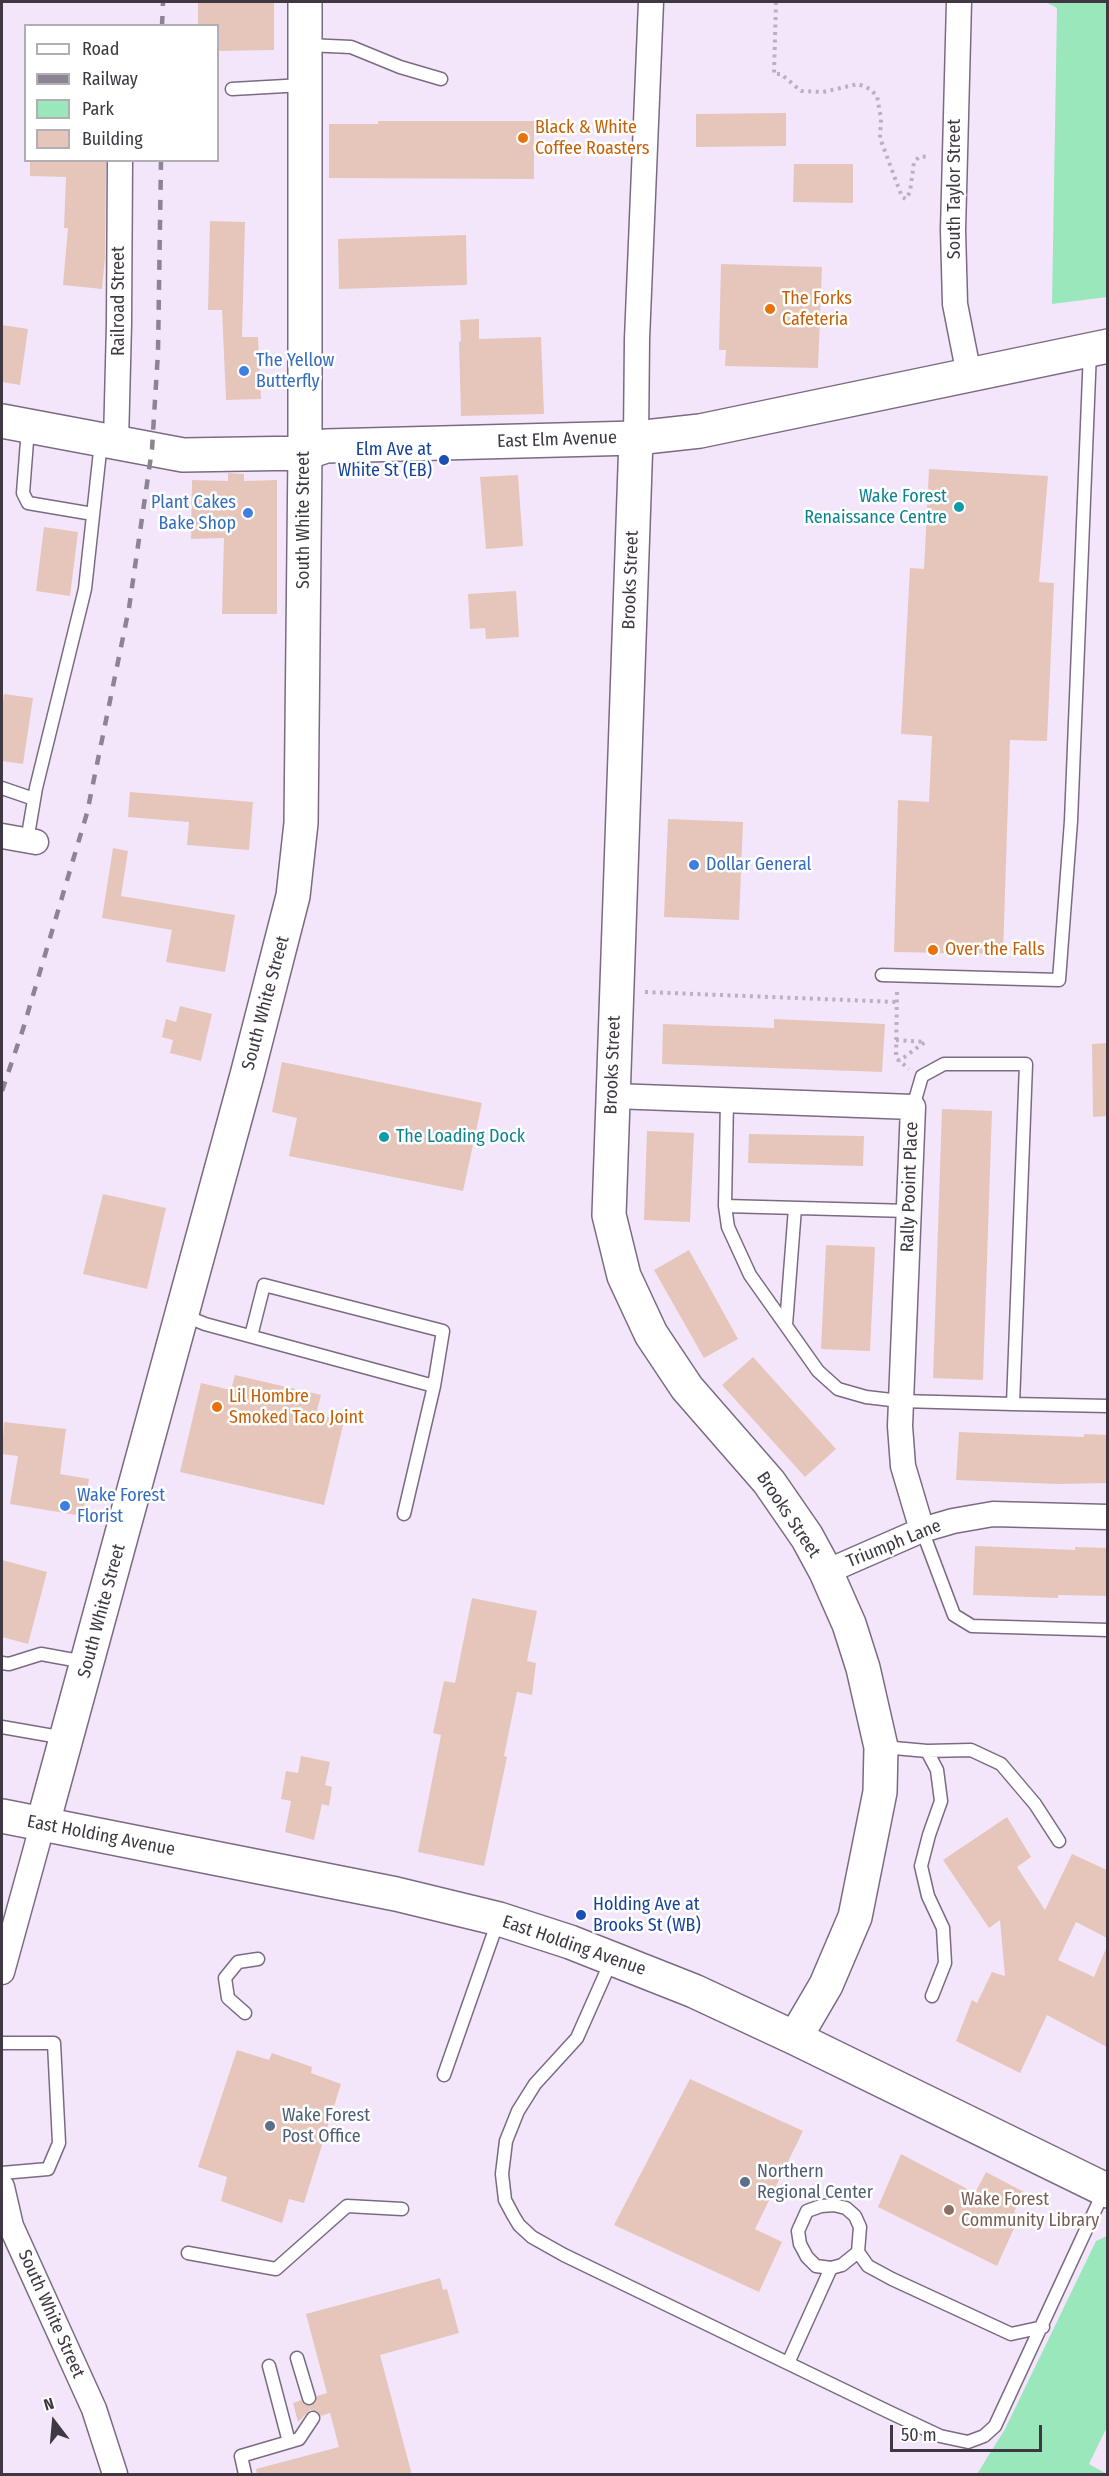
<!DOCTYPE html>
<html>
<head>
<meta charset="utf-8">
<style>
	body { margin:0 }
	#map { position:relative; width:1109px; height:2476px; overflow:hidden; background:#f3e6fb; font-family:"Fira Sans Condensed",sans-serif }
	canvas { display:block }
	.frame { position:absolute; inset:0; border:3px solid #3f3843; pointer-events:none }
	.legend { position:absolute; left:24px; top:24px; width:195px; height:138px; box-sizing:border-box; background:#fff; border:2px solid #b2afb4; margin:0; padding:8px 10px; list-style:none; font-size:18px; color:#3f3843 }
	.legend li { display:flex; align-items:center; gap:12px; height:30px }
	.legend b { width:30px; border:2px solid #b2afb4 }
	.north { position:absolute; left:24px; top:2392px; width:60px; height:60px; -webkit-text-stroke:4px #fff; paint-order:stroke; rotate:344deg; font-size:16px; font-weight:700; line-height:24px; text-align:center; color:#3f3843 }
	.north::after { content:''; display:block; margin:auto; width:21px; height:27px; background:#3f3843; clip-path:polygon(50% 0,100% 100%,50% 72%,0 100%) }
	.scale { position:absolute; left:890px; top:2425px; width:152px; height:27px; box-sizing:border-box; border:3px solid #3f3843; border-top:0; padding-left:8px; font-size:18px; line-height:21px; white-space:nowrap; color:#3f3843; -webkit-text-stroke:4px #fff; paint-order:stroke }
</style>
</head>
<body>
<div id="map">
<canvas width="1109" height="2476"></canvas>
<div class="frame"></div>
<ul class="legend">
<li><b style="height:8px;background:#fff"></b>Road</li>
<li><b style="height:8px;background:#8d8493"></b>Railway</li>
<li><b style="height:16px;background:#9be7bc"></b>Park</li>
<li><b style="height:16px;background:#e6c6ba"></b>Building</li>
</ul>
<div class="north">N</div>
<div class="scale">50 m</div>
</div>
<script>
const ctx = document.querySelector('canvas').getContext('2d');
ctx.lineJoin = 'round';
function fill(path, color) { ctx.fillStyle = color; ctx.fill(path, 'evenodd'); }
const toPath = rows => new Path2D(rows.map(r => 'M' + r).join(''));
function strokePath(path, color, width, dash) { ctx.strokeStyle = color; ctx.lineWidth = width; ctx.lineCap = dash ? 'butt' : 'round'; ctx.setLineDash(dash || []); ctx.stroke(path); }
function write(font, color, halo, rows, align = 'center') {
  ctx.font = font + ' "Fira Sans Condensed",sans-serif'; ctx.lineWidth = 5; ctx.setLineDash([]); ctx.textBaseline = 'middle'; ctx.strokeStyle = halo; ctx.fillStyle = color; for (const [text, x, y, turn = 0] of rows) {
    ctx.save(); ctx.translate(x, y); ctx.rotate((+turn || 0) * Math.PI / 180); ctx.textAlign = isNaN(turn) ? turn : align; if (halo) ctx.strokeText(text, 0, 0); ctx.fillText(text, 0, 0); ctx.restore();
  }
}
const green = toPath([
	[1046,2,1108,2,1107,297,1052,304,1057,8],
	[1107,2236,1107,2427,1089,2464,1107,2474,977,2474,1005,2429,1096,2241]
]);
const building = toPath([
	[198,2,274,2,274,50,218,51,218,26,198,26],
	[786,113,786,146,696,147,696,114],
	[378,121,534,121,534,179,329,178,329,124,378,124],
	[30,160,106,160,105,258,102,289,63,285,68,228,64,228,66,177,30,176],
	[794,164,853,164,853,203,793,202],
	[210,221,245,222,242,337,258,337,261,399,226,400,222,310,208,310],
	[466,235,467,285,339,289,338,239],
	[721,264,822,267,818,368,725,366,726,350,719,350],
	[479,319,479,339,541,337,544,414,461,416,459,342,461,341,460,320],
	[2,325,28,329,20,385,2,382],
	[929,469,1048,476,1039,582,1054,583,1047,741,1010,740,1003,954,894,952,898,800,929,802,932,736,901,734,910,568,924,569],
	[228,473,244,474,244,481,277,480,277,614,222,614,224,538,191,539,192,480,228,481],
	[518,475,523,546,486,549,480,477],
	[44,527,78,532,70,596,36,591],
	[516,591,519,637,486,639,485,628,470,629,468,594],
	[4,694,33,698,23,764,2,761,2,709],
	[130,792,253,802,249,850,187,845,189,822,128,817],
	[668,819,743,822,739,920,664,917],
	[113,848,128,851,121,896,235,915,225,972,166,962,172,930,102,918],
	[180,1006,212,1014,201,1061,170,1053,173,1040,162,1037,166,1019,176,1022],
	[774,1019,885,1024,882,1072,662,1064,663,1024,774,1028],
	[1107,1043,1107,1116,1093,1117,1092,1044],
	[282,1062,482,1103,463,1191,289,1156,297,1118,272,1112],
	[942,1109,992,1111,983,1380,933,1378],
	[647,1131,694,1133,690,1222,644,1220],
	[749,1134,864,1136,863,1166,748,1163],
	[103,1194,166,1208,147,1289,83,1274],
	[826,1245,875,1247,870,1351,821,1349],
	[689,1250,738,1339,704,1358,654,1270],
	[753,1357,836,1449,805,1477,722,1385],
	[235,1375,321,1395,316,1414,344,1421,324,1505,180,1472,201,1383,231,1390],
	[4,1422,66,1429,60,1474,89,1479,83,1516,10,1504,18,1456,2,1454],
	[959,1432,1084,1437,1084,1434,1107,1435,1107,1483,1058,1484,956,1480],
	[975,1546,1075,1550,1075,1547,1107,1548,1107,1596,1058,1595,1058,1598,973,1595],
	[2,1560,47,1572,28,1644,2,1637],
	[472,1598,537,1611,527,1661,536,1663,532,1695,517,1692,504,1756,507,1757,484,1866,418,1852,441,1735,433,1733,444,1681,455,1683],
	[301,1756,330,1762,325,1785,332,1787,329,1806,322,1804,314,1840,285,1832,291,1801,281,1799,286,1771,298,1773],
	[1007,1817,1031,1857,1017,1867,1045,1910,1072,1854,1107,1870,1107,1938,1076,1922,1058,1960,1094,1977,1107,1946,1107,2047,1047,2015,1020,2073,956,2041,972,2000,977,2003,992,1972,1005,1976,1000,1920,989,1928,943,1860],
	[237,2050,269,2060,272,2053,312,2067,311,2073,341,2084,304,2203,289,2199,282,2223,221,2201,227,2177,198,2167],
	[690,2079,803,2131,755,2229,782,2242,759,2292,614,2225],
	[901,2154,975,2193,986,2172,1024,2192,1014,2212,1020,2215,997,2266,878,2207],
	[440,2278,443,2290,447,2289,459,2333,380,2355,412,2475,257,2475,256,2469,339,2447,330,2413,321,2416,317,2411,310,2410,298,2422,293,2403,301,2400,304,2404,311,2406,315,2403,317,2396,327,2393,306,2314]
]);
const path = toPath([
	[776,2,774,74,781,74,801,91,823,92,858,84,870,89,877,96,881,119,880,138,902,197,906,199,910,192,914,162,919,157,930,156],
	[645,992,897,1002],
	[897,992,896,1058,909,1069],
	[896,1040,925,1042,899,1061]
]);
const lane = toPath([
	[307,45,351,47,400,67,441,79],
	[232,89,303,85],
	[28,428,23,493,28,503,93,514],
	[2,788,34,799],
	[27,841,36,788,85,589,101,442],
	[882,975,1059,980,1071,821,1090,351],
	[727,1100,725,1206,728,1227,750,1275,818,1371,838,1389,866,1397,900,1401,1013,1404,1026,1064,944,1064,922,1076,913,1107],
	[725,1206,909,1211],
	[183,1315,205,1324,434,1386,443,1331,264,1285,251,1336],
	[786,1325,795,1208],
	[1013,1404,1108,1406],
	[404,1514,434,1386],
	[922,1530,954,1615,972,1626,1108,1630],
	[2,1663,9,1664,41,1654,85,1662],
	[2,1727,65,1738],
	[883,1747,927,1751,937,1770,941,1801,929,1835,921,1866,928,1896,943,1928,945,1963,932,1996],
	[927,1751,971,1750,1001,1764,1035,1804,1059,1841],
	[612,1959,577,2038,535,2084,518,2111,506,2141,502,2174,505,2200,513,2215,519,2225,532,2237,564,2255,889,2412,940,2436,968,2442,984,2436,995,2426,1104,2191],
	[245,2013,228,1998,225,1978,238,1962,258,1959],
	[2,2043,54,2043,59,2143,48,2169,2,2173],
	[444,2075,498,1921],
	[858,2252,868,2266,892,2279,1011,2334,1043,2327],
	[188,2253,276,2269,347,2206,402,2209],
	[297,2358,309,2398],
	[788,2363,831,2268,842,2265,858,2252,860,2227,855,2216,846,2208,834,2205,821,2206,807,2211,798,2231,800,2244,807,2257,816,2266,831,2268],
	[269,2366,289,2442],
	[245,2474,241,2456,299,2439,313,2418]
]);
const street = toPath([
	[959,2,953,230,955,304,969,375],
	[636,438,637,339,651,2],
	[116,442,119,324,120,160],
	[2,836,36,842],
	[613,1096,913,1107,900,1426,903,1466,922,1530],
	[826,1572,922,1530,953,1521,993,1514,1108,1517],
	[2,1972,43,1823],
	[2,2187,11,2226,94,2409,115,2474]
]);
const secondary = toPath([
	[2,421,183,455,305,453,326,446,636,438,700,431,1108,346],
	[636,438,609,1215,624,1276,651,1334,687,1388,769,1482,807,1537,826,1572,849,1624,863,1668,881,1747,880,1792,855,1917,826,1985,795,2038],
	[2,1816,396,1894,499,1919,570,1942,694,1991,795,2038,1108,2191],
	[43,1823,247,1075,293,896,301,823,305,453,305,2]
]);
const rail = toPath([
	[162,26,163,2],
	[2,1091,23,1029,87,813,129,608,152,449,158,352,161,160]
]);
const markers = [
	[523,138,6,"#e8710a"],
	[770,309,6,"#e8710a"],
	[244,371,6,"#3f7fe0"],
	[444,460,6,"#1a4fb4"],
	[959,507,6,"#0f9aa8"],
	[248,513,6,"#3f7fe0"],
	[694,865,6,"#3f7fe0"],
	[933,950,6,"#e8710a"],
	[384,1137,6,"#0f9aa8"],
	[217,1407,6,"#e8710a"],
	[65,1506,6,"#3f7fe0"],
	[581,1915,6,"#1a4fb4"],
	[270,2126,6,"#5c6f8a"],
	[745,2182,6,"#5c6f8a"],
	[949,2210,6,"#8d6e63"]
];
const foodNames = [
	["Black & White",535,128],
	["Coffee Roasters",535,149],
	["The Forks",782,299],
	["Cafeteria",782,320],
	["Over the Falls",945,950],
	["Lil Hombre",229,1397],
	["Smoked Taco Joint",229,1418]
];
const streetNames = [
	["South Taylor Street",955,189,-90],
	["Railroad Street",119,301,-90],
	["East Elm Avenue",557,440,-2],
	["South White Street",304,520,-90],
	["Brooks Street",631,580,-88],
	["South White Street",266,1003,-75],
	["Brooks Street",613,1065,-88],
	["Rally Pooint Place",910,1187,-88],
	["Brooks Street",788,1515,56],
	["Triumph Lane",894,1544,-22],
	["South White Street",102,1611,-75],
	["East Holding Avenue",101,1836,11],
	["East Holding Avenue",574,1946,19],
	["South White Street",51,2314,66]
];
const shopNames = [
	["The Yellow",256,361],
	["Butterfly",256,382],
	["Plant Cakes",236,503,"right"],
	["Bake Shop",236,524,"right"],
	["Dollar General",706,865],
	["Wake Forest",77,1496],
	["Florist",77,1517]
];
const transitNames = [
	["Elm Ave at",432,450],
	["White St (EB)",432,471],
	["Holding Ave at",593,1905,"left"],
	["Brooks St (WB)",593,1926,"left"]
];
const cultureNames = [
	["Wake Forest",947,497],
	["Renaissance Centre",947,518],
	["The Loading Dock",396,1137,"left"]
];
const serviceNames = [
	["Wake Forest",282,2116],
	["Post Office",282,2137],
	["Northern",757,2172],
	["Regional Center",757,2193]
];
const educationNames = [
	["Wake Forest",961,2200],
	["Community Library",961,2221]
];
fill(green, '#9be7bc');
fill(building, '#e6c6ba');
strokePath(lane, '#7a6b82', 15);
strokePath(street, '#7a6b82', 27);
strokePath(secondary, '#7a6b82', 36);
strokePath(path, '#bbb0c2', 4, [3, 4.5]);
strokePath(lane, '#fff', 12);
strokePath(street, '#fff', 24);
strokePath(secondary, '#fff', 33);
strokePath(rail, '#8d8493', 4.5, [10, 10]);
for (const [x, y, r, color] of markers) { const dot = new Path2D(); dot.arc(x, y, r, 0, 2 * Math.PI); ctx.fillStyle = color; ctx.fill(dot); strokePath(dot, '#fff', 2); }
write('18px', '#c56008', '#fff', foodNames, 'left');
write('18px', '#3f3843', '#fff', streetNames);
write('18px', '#366cbe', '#fff', shopNames, 'left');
write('18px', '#164399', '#fff', transitNames, 'right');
write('18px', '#0d838f', '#fff', cultureNames, 'right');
write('18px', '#4e5e75', '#fff', serviceNames, 'left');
write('18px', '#785e54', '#fff', educationNames, 'left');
</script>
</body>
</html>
